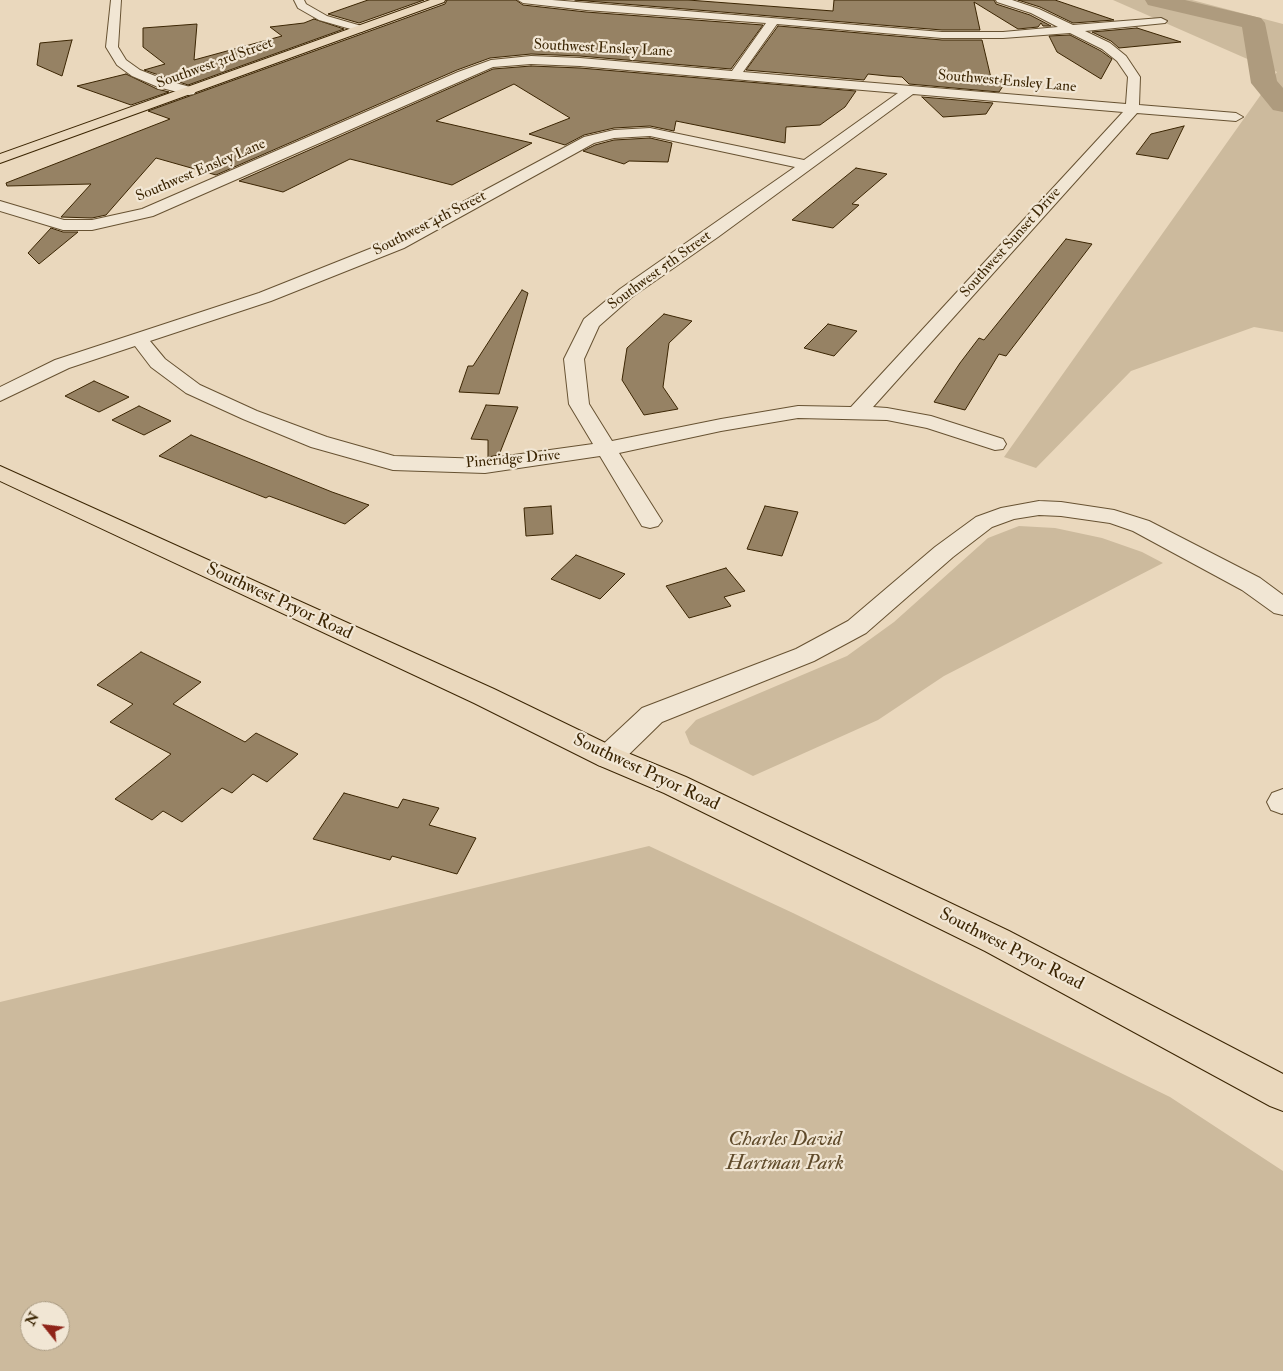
<!DOCTYPE html>
<html>
<head>
<meta charset="utf-8">
<style>
	body { margin:0 }
	#map { position:relative; width:1283px; height:1371px; overflow:hidden; background:#ead8bd; font-family:"IM FELL Double Pica",serif }
	canvas { display:block }
	.north { position:absolute; left:20px; top:1301px; width:50px; height:50px; box-sizing:border-box; background:#f1e6d4; border:1px solid #a89980; border-radius:50%; rotate:299deg; font-size:14px; font-weight:700; line-height:20px; text-align:center; color:#3b2503 }
	.north::after { content:''; display:block; margin:auto; width:18px; height:22px; background:#8f2418; clip-path:polygon(50% 0,100% 100%,50% 72%,0 100%) }
</style>
</head>
<body>
<div id="map">
<canvas width="1283" height="1371"></canvas>
<div class="north">N</div>
</div>
<script>
const ctx = document.querySelector('canvas').getContext('2d');
ctx.lineJoin = 'round';
function fill(path, color) { ctx.fillStyle = color; ctx.fill(path, 'evenodd'); }
const toPath = rows => new Path2D(rows.map(r => 'M' + r).join(''));
function strokePath(path, color, width, dash) { ctx.strokeStyle = color; ctx.lineWidth = width; ctx.lineCap = dash ? 'butt' : 'round'; ctx.setLineDash(dash || []); ctx.stroke(path); }
function write(font, color, halo, rows, align = 'center') {
  ctx.font = font + ' "IM FELL Double Pica",serif'; ctx.lineWidth = 4.5; ctx.setLineDash([]); ctx.textBaseline = 'middle'; ctx.strokeStyle = halo; ctx.fillStyle = color; for (const [text, x, y, turn = 0] of rows) {
    ctx.save(); ctx.translate(x, y); ctx.rotate((+turn || 0) * Math.PI / 180); ctx.textAlign = isNaN(turn) ? turn : align; if (halo) ctx.strokeText(text, 0, 0); ctx.fillText(text, 0, 0); ctx.restore();
  }
}
const green = toPath([
	[1113,0,1192,0,1283,24,1283,332,1254,327,1131,371,1036,468,1004,457,1277,72],
	[1019,526,1055,528,1102,538,1142,552,1163,563,944,676,878,720,753,776,690,744,685,732,696,720,847,656,894,622,988,538],
	[649,846,793,913,1170,1097,1283,1171,1283,1371,0,1371,0,1002],
	[30,1311,60,1311,60,1341,30,1341]
]);
const river = toPath([
	[1145,0,1185,0,1261,18,1265,23,1277,81,1283,88,1283,112,1273,110,1251,83,1242,27,1148,5,1145,0]
]);
const building = toPath([
	[368,0,424,0,359,23,328,14,368,0],
	[447,0,516,0,523,5,586,12,763,25,731,69,580,56,531,54,490,58,457,70,216,175,156,158,106,215,92,218,61,217,91,184,7,186,6,183,170,119,148,111,445,4,447,0],
	[575,0,688,0,833,11,834,0,994,0,996,4,1030,15,1051,26,1043,26,1041,23,1038,27,1018,29,974,2,980,30,942,30,575,0],
	[1018,0,1055,0,1114,20,1073,23,1040,7,1018,0],
	[314,19,344,29,188,85,144,70,165,64,143,47,143,28,197,24,194,60,282,36,270,27,304,23,314,19],
	[778,26,942,40,982,40,991,78,1007,80,999,92,909,84,902,77,887,76,868,74,864,80,746,70,778,26],
	[1137,28,1181,42,1119,48,1111,41,1092,32,1137,28],
	[1070,35,1101,51,1112,59,1101,79,1057,52,1049,36,1070,35],
	[72,40,62,76,37,65,40,43,72,40],
	[531,66,580,68,856,91,845,107,820,125,786,127,785,143,676,121,674,131,650,126,614,128,584,135,565,145,529,134,570,118,514,84,436,121,532,143,452,185,350,159,283,192,239,181,493,69,531,66],
	[126,74,157,89,169,92,131,105,77,86,126,74],
	[922,97,993,103,986,114,943,117,922,97],
	[1184,126,1168,159,1136,154,1151,134,1184,126],
	[650,138,672,143,668,162,629,161,624,164,583,151,595,145,614,140,650,138],
	[856,168,887,174,852,204,859,205,833,228,792,220,856,168],
	[51,228,63,232,78,232,39,264,28,253,51,228],
	[1066,239,1092,244,1006,356,999,354,965,410,934,402,960,363,979,338,984,340,1066,239],
	[522,290,528,293,499,394,459,392,468,366,473,366,522,290],
	[664,314,692,321,669,343,663,387,678,409,644,415,622,380,627,348,664,314],
	[828,324,857,331,834,356,804,348,828,324],
	[94,381,129,397,99,412,65,396,94,381],
	[486,405,518,407,499,455,488,457,488,440,471,439,486,405],
	[139,406,171,421,144,435,112,420,139,406],
	[191,435,332,492,369,505,345,524,269,496,266,498,159,456,191,435],
	[551,506,553,534,526,536,524,508,551,506],
	[765,506,798,512,782,556,747,549,765,506],
	[576,555,625,574,600,599,551,579,576,555],
	[726,568,745,591,724,597,731,606,689,618,666,586,726,568],
	[141,652,201,682,173,704,245,742,256,733,298,754,267,782,253,774,232,793,222,788,182,822,163,811,152,820,115,799,171,754,110,722,133,704,97,685,141,652],
	[344,793,398,808,403,799,439,808,429,825,476,838,457,874,392,856,390,860,313,839,344,793]
]);
const minor = toPath([
	[111,0,121,0,118,47,126,60,140,70,168,81,194,88,196,91,194,94,189,95,158,87,132,76,117,65,106,47,111,0],
	[294,0,304,0,306,4,327,16,365,27,367,29,361,32,319,20,298,8,294,0],
	[518,0,552,0,942,32,1003,32,1058,27,1031,13,997,2,996,0,1012,0,1039,9,1073,25,1161,18,1167,21,1165,23,1085,31,1110,43,1126,56,1140,77,1139,105,1236,113,1243,117,1236,121,1137,113,873,407,887,408,931,416,1003,439,1006,444,1003,449,995,450,927,428,887,420,798,418,721,431,619,453,662,521,658,526,650,528,642,526,600,456,485,473,393,470,311,447,243,419,186,393,151,367,135,346,69,368,0,401,0,387,55,360,259,293,392,240,584,137,614,130,650,128,804,160,898,93,580,66,531,64,493,67,153,216,92,230,63,230,0,211,0,201,64,220,92,220,142,209,458,72,491,60,531,56,580,58,732,71,766,23,586,10,523,3,518,0],
	[777,24,942,38,1003,38,1070,33,1102,49,1117,61,1128,77,1126,104,743,72,777,24],
	[913,94,1123,112,851,407,798,406,721,419,612,441,589,404,584,359,599,326,632,297,718,237,913,94],
	[650,136,795,167,620,289,584,319,564,359,569,404,593,444,485,459,394,456,327,437,257,411,200,385,165,359,150,341,271,301,404,248,594,143,614,138,650,136],
	[1039,501,1061,502,1114,510,1149,521,1260,578,1283,595,1283,615,1274,613,1242,590,1133,531,1110,523,1061,516,1039,515,1014,519,992,527,953,557,866,633,814,661,662,722,618,765,608,768,598,765,593,757,598,749,642,708,796,649,848,621,935,547,976,517,1001,508,1039,501],
	[1283,789,1283,813,1282,814,1271,810,1267,802,1272,793,1283,789]
]);
const major = toPath([
	[430,0,445,0,444,2,0,163,0,154,430,0],
	[0,466,494,689,618,749,686,777,1009,931,1283,1074,1283,1111,1270,1106,985,951,664,793,598,765,474,703,0,481,0,466]
]);
const farStreetnames = [
	["Southwest Ensley Lane",603,49,3],
	["Southwest 3rd Street",215,64,-20],
	["Southwest Ensley Lane",1007,82,5],
	["Southwest Ensley Lane",201,171,-23],
	["Southwest 4th Street",430,224,-27],
	["Southwest Sunset Drive",1011,243,-48],
	["Southwest 5th Street",660,271,-36],
	["Pineridge Drive",513,460,-5]
];
const streetNames = [
	["Southwest Pryor Road",279,602,25],
	["Southwest Pryor Road",646,773,25],
	["Southwest Pryor Road",1011,950,27]
];
const nearParknames = [
	["Charles David",785,1140],
	["Hartman Park",785,1164]
];
fill(green, '#ccba9d');
fill(river, '#ae9b7e');
fill(building, '#968264');
strokePath(building, '#3b2503', 1);
strokePath(minor, '#675232', 2);
strokePath(major, '#3b2503', 2);
fill(minor, '#f1e6d4');
fill(major, '#ead8bd');
write('15px', '#3b2503', '#f1e6d4', farStreetnames);
write('18px', '#3b2503', '#f1e6d4', streetNames);
write('italic 21px', '#5f4a2a', '#f1e6d4', nearParknames);
</script>
</body>
</html>
